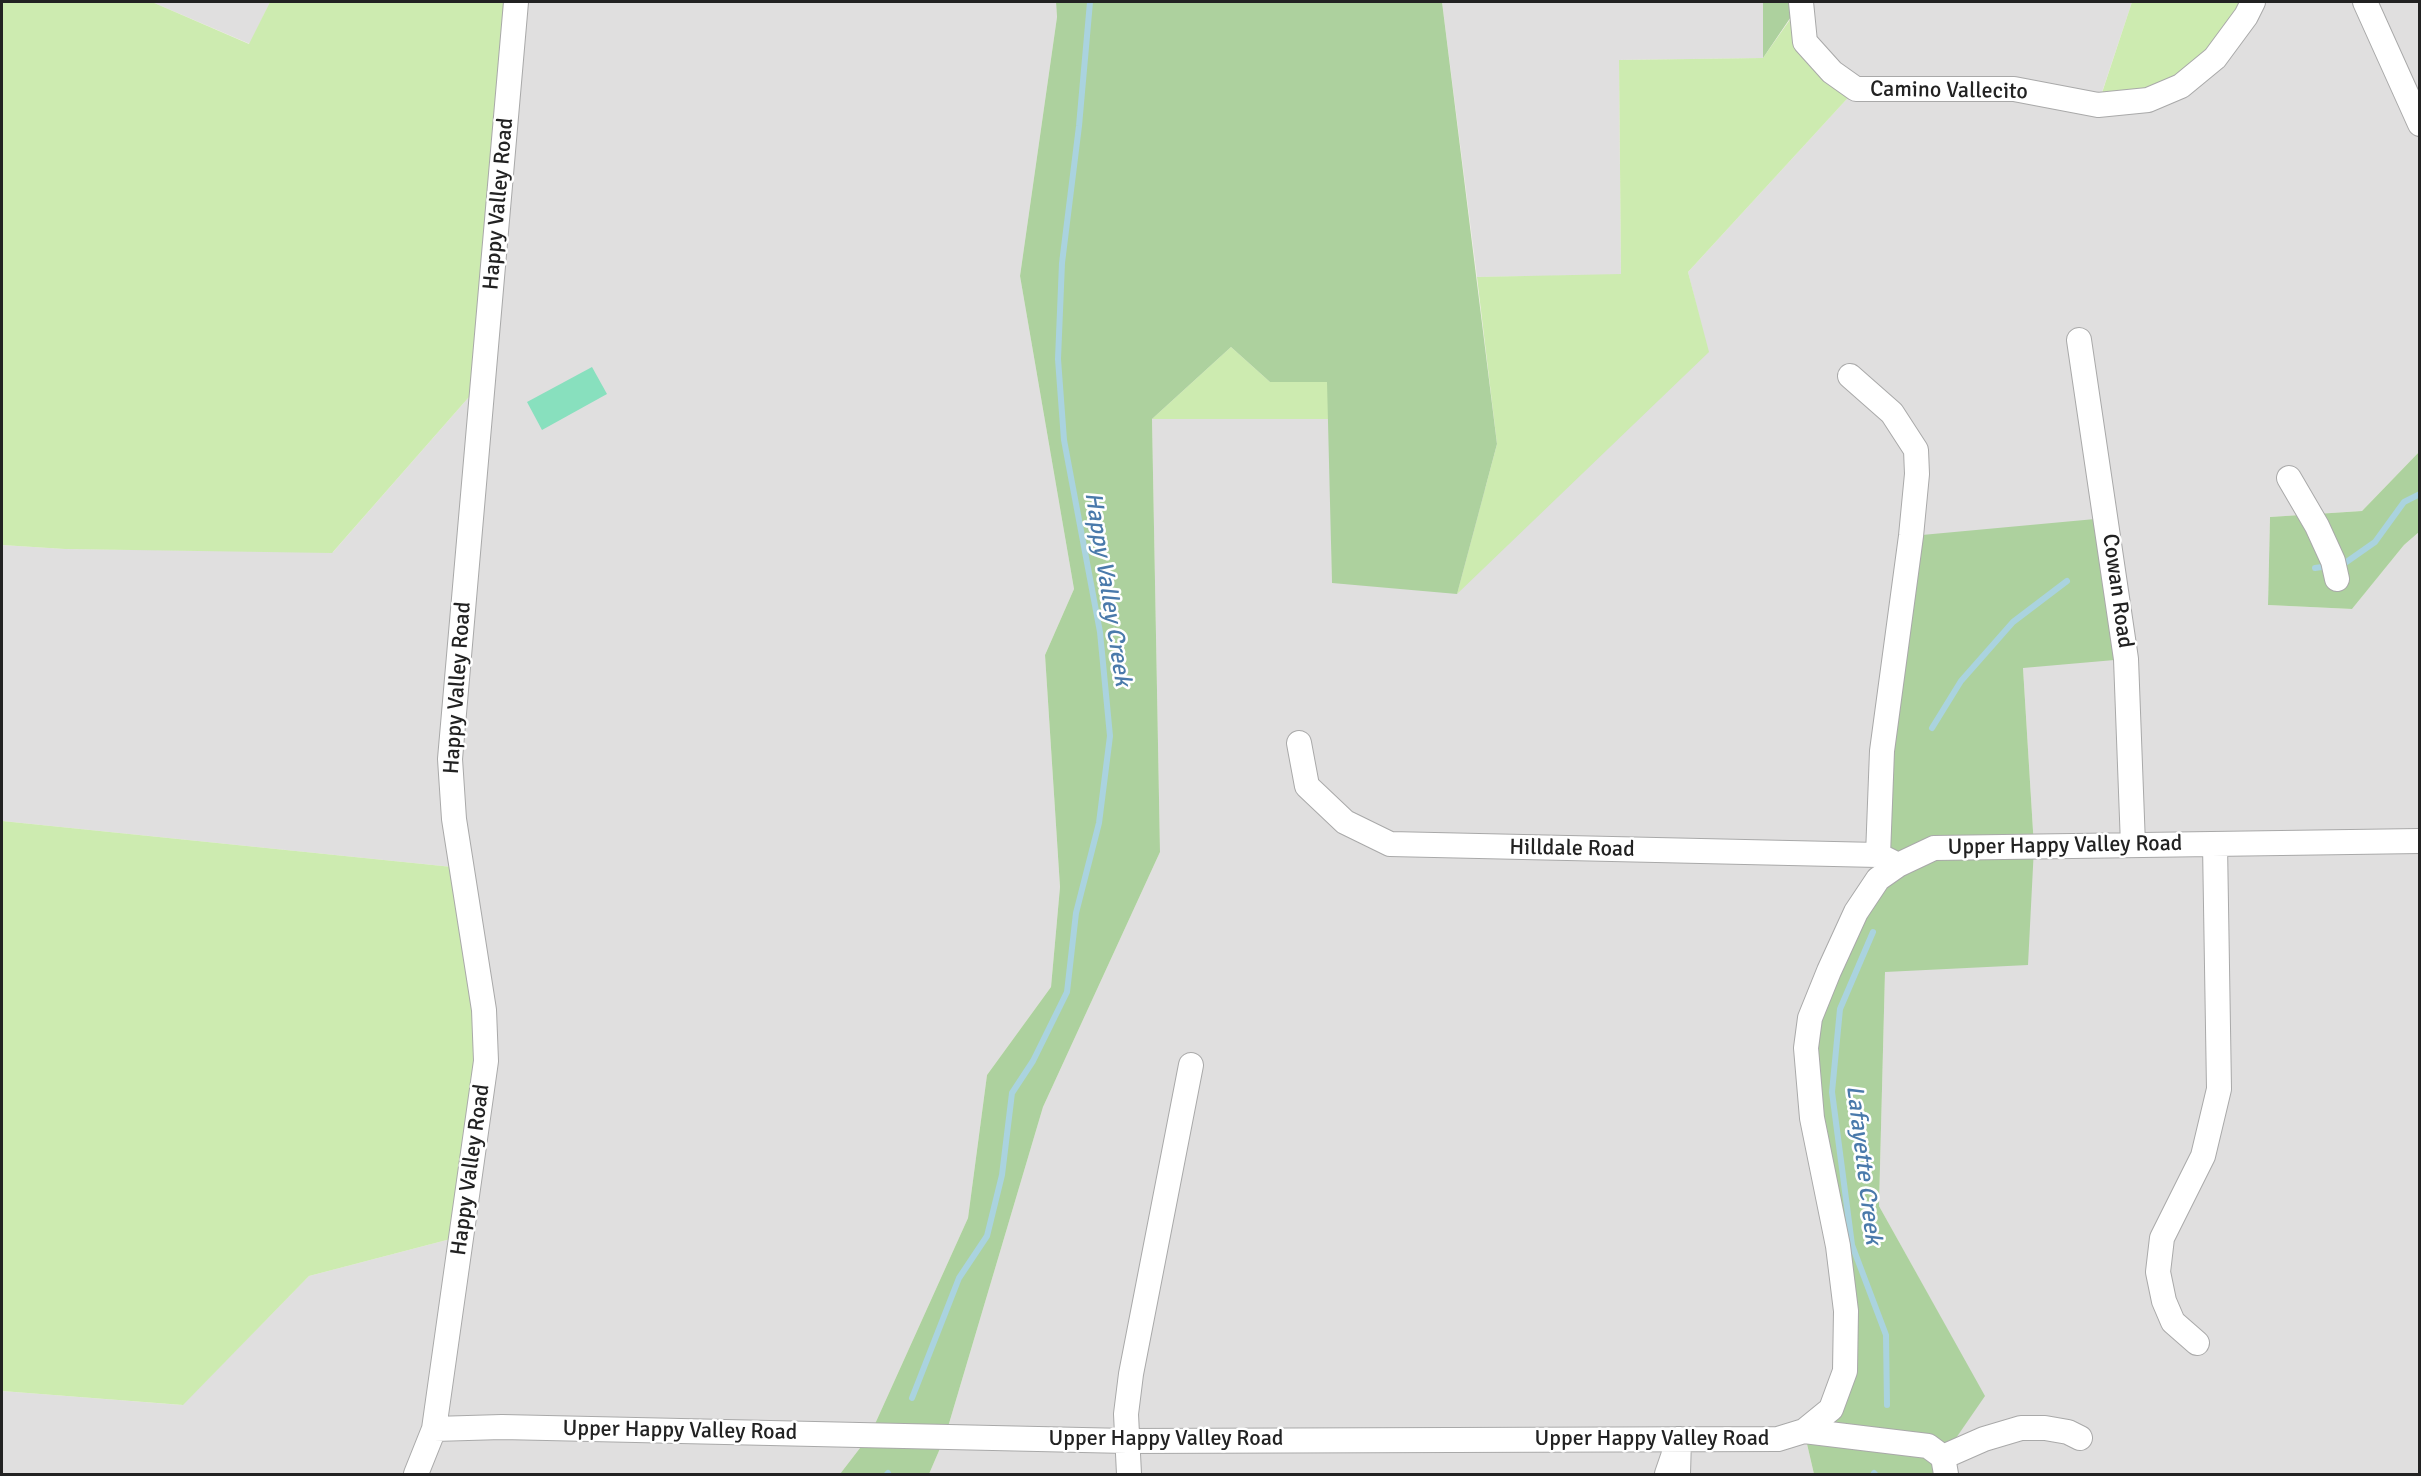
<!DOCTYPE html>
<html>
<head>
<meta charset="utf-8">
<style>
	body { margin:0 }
	#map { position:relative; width:2421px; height:1476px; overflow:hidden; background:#f2efe9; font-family:Signika,sans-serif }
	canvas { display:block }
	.frame { position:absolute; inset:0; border:3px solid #222; pointer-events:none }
</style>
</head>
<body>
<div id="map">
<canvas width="2421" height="1476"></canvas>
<div class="frame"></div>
</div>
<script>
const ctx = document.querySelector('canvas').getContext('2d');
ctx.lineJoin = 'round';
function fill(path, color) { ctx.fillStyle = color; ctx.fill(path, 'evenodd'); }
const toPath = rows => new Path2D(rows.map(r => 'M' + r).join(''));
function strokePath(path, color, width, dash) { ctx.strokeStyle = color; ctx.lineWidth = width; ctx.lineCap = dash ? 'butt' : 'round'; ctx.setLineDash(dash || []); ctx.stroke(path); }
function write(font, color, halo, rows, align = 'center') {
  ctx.font = font + ' Signika,sans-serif'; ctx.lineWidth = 5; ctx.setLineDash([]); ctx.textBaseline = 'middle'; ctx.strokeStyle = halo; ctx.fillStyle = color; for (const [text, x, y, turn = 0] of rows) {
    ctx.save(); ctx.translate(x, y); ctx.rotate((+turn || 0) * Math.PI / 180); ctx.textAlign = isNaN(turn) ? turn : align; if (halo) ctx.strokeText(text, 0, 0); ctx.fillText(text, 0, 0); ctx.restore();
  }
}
const residential = toPath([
	[152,2,270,2,250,44],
	[497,2,1056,2,1057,17,1020,276,1074,589,1045,655,1060,887,1051,987,987,1075,968,1218,870,1435,840,1474,2,1474,2,1391,182,1405,309,1276,462,1236,462,868,2,821,2,545,65,549,333,552,483,381,516,4],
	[1442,2,1763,2,1763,58,1619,60,1621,275,1477,277],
	[1801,2,2132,2,2098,104,2253,2,2419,2,2419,452,2362,511,2270,517,2268,605,2352,609,2404,545,2419,532,2419,1474,1946,1474,1943,1457,1984,1396,1879,1206,1885,972,2034,847,2023,668,2106,518,1878,855,1856,912,1845,1371,1804,1431,1814,1474,929,1474,945,1437,1043,1107,1160,852,1152,419,1330,419,1332,583,1708,352,1688,272,1855,90,1805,42]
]);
const grass = toPath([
	[2,2,152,2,249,44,270,2,496,2,516,4,483,381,332,553,65,549,2,545],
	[2132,2,2253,2,2181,86,2098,105],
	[1801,4,1803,26,1856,89,1688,272,1709,352,1457,594,1497,444,1477,277,1621,274,1619,60,1763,58],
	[1231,347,1270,382,1328,382,1330,419,1152,419],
	[2,821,462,868,484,1010,462,1236,309,1276,183,1405,2,1391]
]);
const forest = toPath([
	[1056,2,1442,2,1497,444,1457,594,1332,583,1327,382,1270,382,1231,347,1152,419,1160,852,1043,1107,945,1437,929,1474,840,1474,870,1435,968,1218,987,1075,1051,987,1060,887,1045,655,1074,589,1020,276,1057,17],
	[1763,2,1801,2,1763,58],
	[2419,452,2419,532,2404,545,2352,609,2268,605,2270,517,2362,511],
	[2106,518,2126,659,2023,668,2034,847,2028,965,1885,972,1879,1206,1985,1396,1943,1457,1946,1474,1814,1474,1804,1431,1845,1371,1806,1048,1878,855,1911,536]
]);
const pitch = toPath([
	[592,367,607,394,542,430,527,402]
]);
const stream = toPath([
	[2339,564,2345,563,2375,542,2404,502,2420,494],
	[2315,568,2329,566],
	[1932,728,1961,681,2013,622,2067,581],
	[1873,932,1840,1009,1832,1092,1852,1245,1886,1335,1887,1405],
	[912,1398,959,1278,987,1236,1002,1175,1012,1093,1033,1061,1067,992,1076,913,1099,823,1110,736,1100,632,1064,440,1058,359,1062,263,1079,126,1090,2],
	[1874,1473,1875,1474],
	[887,1474,888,1473]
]);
const minor = toPath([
	[1801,2,1805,42,1832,72,1856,89,2014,89,2098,105,2148,100,2181,86,2215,58,2246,16,2253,2],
	[2365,2,2420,124],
	[2079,340,2126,659,2133,845],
	[1850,376,1892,413,1916,450,1917,474,1911,536,1882,751,1878,855],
	[2289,478,2317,526,2333,561,2337,579],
	[1299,743,1307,786,1345,822,1390,844,1878,855,1898,865],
	[2197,1343,2173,1322,2164,1301,2158,1272,2162,1238,2203,1156,2219,1089,2215,844],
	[434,1429,502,1427,1127,1441,1778,1439,1804,1431,1831,1409,1845,1371,1846,1311,1838,1246,1812,1118,1806,1048,1810,1018,1829,971,1856,912,1878,879,1898,865,1934,848,2420,841],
	[1804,1431,1928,1446,1943,1457,1946,1474],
	[1943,1457,1984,1439,2021,1428,2045,1428,2068,1432,2080,1438],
	[416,1474,434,1429,486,1061,484,1010,454,819,450,759,516,2],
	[1129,1474,1126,1414,1131,1374,1191,1065],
	[1667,1474,1679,1439,1678,1474]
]);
const streetNames = [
	["Camino Vallecito",1949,91,1],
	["Happy Valley Road",499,204,-85],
	["Cowan Road",2117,591,82],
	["Happy Valley Road",458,688,-86],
	["Upper Happy Valley Road",2065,846,-1],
	["Hilldale Road",1572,849,1],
	["Happy Valley Road",471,1170,-82],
	["Upper Happy Valley Road",680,1431,1],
	["Upper Happy Valley Road",1166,1439],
	["Upper Happy Valley Road",1652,1439]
];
const waterNames = [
	["Happy Valley Creek",1107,589,81],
	["Lafayette Creek",1863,1165,83]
];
fill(residential, '#e0dfdf');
fill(grass, '#cdebb0');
fill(forest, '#add19e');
fill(pitch, '#88e0be');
strokePath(stream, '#aad3df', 6);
strokePath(minor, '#a9a9a9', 26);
strokePath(minor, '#fff', 24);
write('22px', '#222', '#fff', streetNames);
write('italic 24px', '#4a7aab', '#fff', waterNames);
</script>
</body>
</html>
